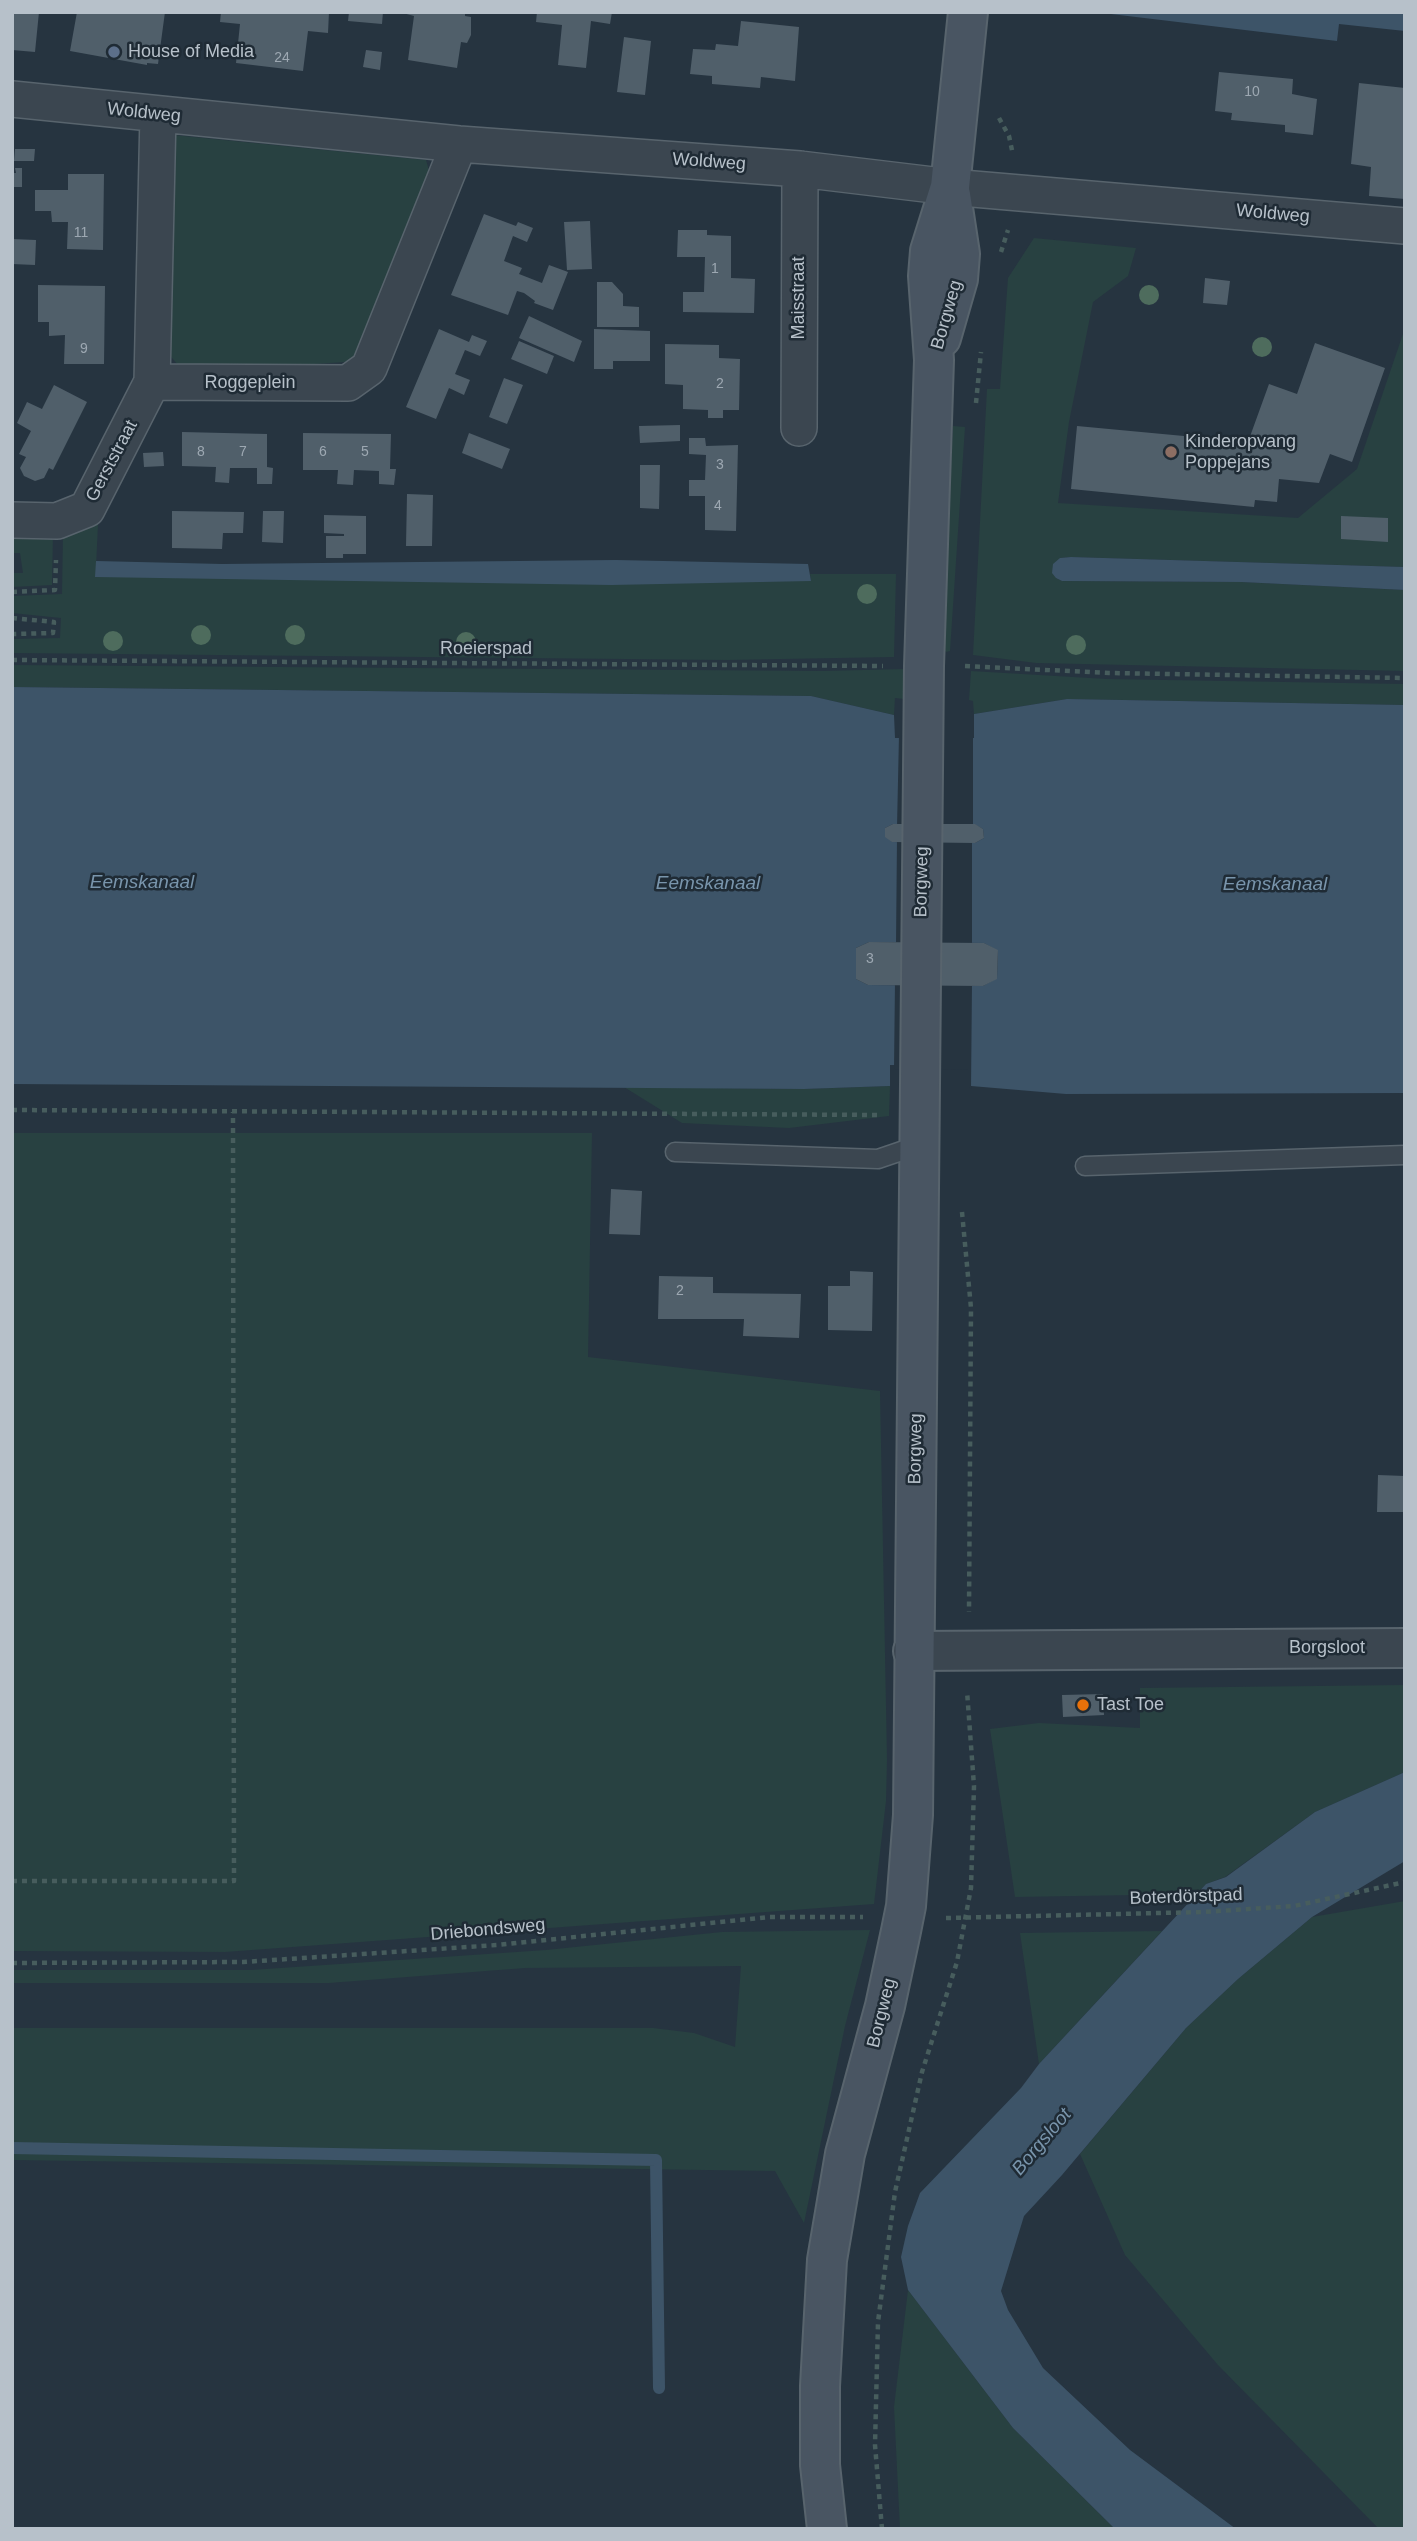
<!DOCTYPE html>
<html>
<head>
<meta charset="utf-8">
<style>
	body { margin:0 }
	#map { position:relative; width:1417px; height:2541px; overflow:hidden; background:#263440; font-family:Helvetica,sans-serif }
	canvas { display:block }
	.frame { position:absolute; inset:0; border:14px solid #b7c1ca; pointer-events:none }
</style>
</head>
<body>
<div id="map">
<canvas width="1417" height="2541"></canvas>
<div class="frame"></div>
</div>
<script>
const ctx = document.querySelector('canvas').getContext('2d');
ctx.lineJoin = 'round';
function fill(path, color) { ctx.fillStyle = color; ctx.fill(path, 'evenodd'); }
const toPath = rows => new Path2D(rows.map(r => 'M' + r).join(''));
function strokePath(path, color, width, dash) { ctx.strokeStyle = color; ctx.lineWidth = width; ctx.lineCap = dash ? 'butt' : 'round'; ctx.setLineDash(dash || []); ctx.stroke(path); }
function write(font, color, halo, rows, align = 'center') {
  ctx.font = font + ' Helvetica,sans-serif'; ctx.lineWidth = 5; ctx.setLineDash([]); ctx.textBaseline = 'middle'; ctx.strokeStyle = halo; ctx.fillStyle = color; for (const [text, x, y, turn = 0] of rows) {
    ctx.save(); ctx.translate(x, y); ctx.rotate((+turn || 0) * Math.PI / 180); ctx.textAlign = isNaN(turn) ? turn : align; if (halo) ctx.strokeText(text, 0, 0); ctx.fillText(text, 0, 0); ctx.restore();
  }
}
const green = toPath([
	[173,135,426,160,432,181,361,356,345,362,300,365,280,372,178,365,167,352],
	[1034,238,1136,248,1128,276,1093,302,1069,422,1058,503,1298,518,1357,469,1405,328,1405,567,1071,557,1060,558,1056,578,1062,581,1241,582,1405,590,1405,671,1036,663,973,655,987,389,1000,389,1008,278],
	[953,426,965,427,950,651,946,652,944,650,947,535],
	[94,519,98,525,96,567,811,580,810,574,896,574,894,657,726,660,12,653,12,639,60,638,61,618,12,613,12,596,62,594,63,533],
	[12,531,53,532,52,585,12,587,12,573,23,573,20,553,12,553],
	[12,665,822,671,905,669,904,699,895,698,894,715,811,696,12,687],
	[971,671,1107,679,1405,684,1405,705,1067,699,974,714,973,701,969,700],
	[890,1086,889,1116,789,1128,682,1123,624,1087,804,1089],
	[12,1133,592,1133,588,1357,880,1391,887,1759,886,1801,874,1904,225,1952,12,1951],
	[1405,1685,1405,1772,1315,1812,1225,1877,1206,1884,1196,1894,1015,1897,990,1729,1039,1723,1140,1728,1140,1688],
	[1405,1901,1405,2529,1379,2529,1218,2365,1125,2255,1080,2154,1186,2028,1238,1979,1312,1917],
	[870,1930,845,2026,804,2223,775,2171,12,2160,12,2028,653,2028,694,2033,735,2047,741,1966,525,1968,329,1983,12,1983,12,1970,251,1970,546,1950,722,1932],
	[1162,1931,1039,2064,1020,1933],
	[908,2290,1013,2428,1115,2529,900,2529,894,2407]
]);
const water = toPath([
	[1094,12,1405,12,1405,31,1339,24,1337,41],
	[1071,557,1405,567,1405,590,1241,582,1062,581,1056,578,1052,573,1053,564,1060,558],
	[616,560,808,564,811,581,611,585,95,577,96,561,222,564],
	[12,687,811,696,894,715,895,738,974,738,974,714,1067,699,1405,705,1405,1093,1066,1094,971,1086,971,1066,890,1065,890,1086,804,1089,12,1084],
	[893,824,974,824,983,829,984,838,975,843,892,842,885,828],
	[869,942,984,943,998,951,997,978,983,986,868,985,856,979,856,948],
	[1405,1772,1405,1861,1312,1917,1238,1979,1186,2028,1062,2175,1024,2216,1001,2291,1008,2310,1043,2368,1130,2450,1236,2529,1115,2529,1013,2428,908,2290,901,2257,908,2226,920,2193,1021,2088,1039,2064,1206,1884,1226,1877,1315,1812]
]);
const pier = toPath([
	[973,710,973,827,897,827,899,735,971,735,971,713],
	[897,838,972,839,972,946,896,945],
	[895,982,972,982,971,1089,968,1086,968,1070,894,1069]
]);
const stream = toPath([
	[12,2148,656,2160,659,2388]
]);
const building = toPath([
	[12,12,39,12,35,52,12,50],
	[77,12,165,12,158,64,147,63,147,65,70,51],
	[221,12,329,12,328,33,308,31,303,71,236,63,240,24,220,22],
	[349,12,383,12,382,24,348,21],
	[399,12,465,12,465,16,471,17,471,35,467,43,461,42,457,68,408,60,414,16],
	[537,12,612,12,610,24,591,21,586,68,558,65,562,25,536,22],
	[741,21,799,27,795,81,761,77,760,88,712,84,712,76,690,74,693,49,715,50,716,44,738,46],
	[624,37,651,41,645,95,617,92],
	[366,50,382,52,380,70,363,67],
	[1219,72,1293,79,1292,94,1317,99,1313,135,1285,132,1285,125,1231,120,1232,113,1215,111],
	[1359,83,1405,88,1405,199,1369,196,1371,167,1351,164],
	[15,149,35,149,34,161,14,161],
	[15,168,22,168,22,187,12,187,12,173,16,173],
	[68,174,104,174,103,250,67,249,68,222,52,222,51,211,35,211,35,190,68,190],
	[484,214,516,226,518,222,533,228,527,242,513,236,504,261,522,268,519,274,542,283,549,265,568,272,553,310,534,303,535,301,524,293,517,291,508,315,451,295],
	[590,221,592,269,567,270,564,222],
	[678,230,707,230,707,235,731,236,731,278,755,279,754,313,683,312,683,292,704,292,705,257,677,257],
	[12,239,36,240,35,265,12,264],
	[1205,278,1230,281,1227,305,1203,303],
	[597,282,612,282,623,294,623,306,639,307,639,327,597,327],
	[38,285,105,286,104,364,64,364,65,335,49,336,49,322,38,322],
	[529,316,582,341,574,362,519,338],
	[439,329,469,342,472,335,487,341,480,356,465,350,455,374,470,380,464,395,449,388,436,419,406,407],
	[594,329,650,331,650,361,613,361,613,369,594,369],
	[519,341,554,356,547,374,511,359],
	[1315,343,1385,368,1352,462,1330,454,1319,483,1279,479,1277,502,1255,500,1254,507,1071,489,1077,426,1248,442,1269,384,1297,394],
	[665,344,719,345,719,358,740,359,739,410,723,410,723,418,708,418,708,410,683,409,683,385,665,384],
	[504,378,523,385,507,424,489,417],
	[54,385,87,402,53,470,49,468,44,478,35,481,24,476,20,468,26,457,19,454,31,431,17,423,27,402,42,409],
	[680,425,680,441,640,443,639,426],
	[182,432,267,434,267,467,273,468,272,484,257,484,257,468,230,468,229,483,215,482,216,467,182,466],
	[303,433,391,434,390,469,396,469,394,485,379,484,379,471,354,470,353,485,337,484,338,470,303,470],
	[469,433,510,449,502,469,462,453],
	[689,438,705,438,706,446,738,445,736,531,705,530,705,496,689,496,689,480,705,480,706,455,689,454],
	[163,452,164,466,144,467,143,453],
	[640,465,660,465,659,509,640,508],
	[407,494,433,495,432,546,406,546],
	[172,511,244,512,243,533,223,533,222,549,172,548],
	[263,511,284,511,283,543,262,542],
	[324,515,366,516,366,554,343,554,343,558,326,558,326,536,344,536,344,534,324,533],
	[1341,516,1388,518,1388,542,1341,539],
	[893,824,975,824,983,829,984,838,975,843,892,842,885,837,885,828],
	[869,942,984,943,998,950,997,979,983,986,868,985,856,979,856,948],
	[611,1189,642,1191,640,1235,609,1234],
	[850,1271,873,1272,872,1331,828,1330,828,1286,850,1286],
	[659,1276,713,1277,713,1293,801,1294,799,1338,743,1336,744,1319,658,1319],
	[1378,1475,1405,1476,1405,1512,1377,1512],
	[1103,1694,1104,1715,1063,1717,1062,1695]
]);
const path = toPath([
	[999,118,1009,136,1013,155],
	[1001,252,1008,230],
	[976,403,981,352],
	[12,592,55,590,56,560],
	[12,618,54,622,53,633,12,634],
	[12,660,883,666],
	[965,666,1109,673,1405,678],
	[12,1110,879,1115],
	[962,1212,971,1308,969,1612],
	[12,1881,234,1881,233,1112],
	[946,1918,1203,1912,1294,1906,1405,1882],
	[12,1963,243,1962,497,1945,769,1917,863,1917],
	[882,2529,875,2445,878,2322,895,2192,922,2072,957,1962,971,1888,974,1786,967,1691]
]);
const service = toPath([
	[675,1152,878,1159,919,1145],
	[1085,1166,1405,1155]
]);
const minor = toPath([
	[12,99,459,144,800,169,950,187,1405,226],
	[158,114,152,382,348,383,369,368,459,144],
	[799,428,800,169],
	[12,520,57,521,87,509,152,382]
]);
const tertiary = toPath([
	[913,1651,1405,1648]
]);
const secondary = toPath([
	[941,338,958,279,960,254,951,195],
	[827,2529,820,2465,820,2386,827,2260,845,2154,885,2006,901,1931,906,1906,913,1815,924,666,934,360,928,276,930,251,950,187,968,12]
]);
const trees = [
	[1149,295],
	[1262,347],
	[867,594],
	[201,635],
	[295,635],
	[113,641],
	[466,642],
	[1076,645]
];
const markers = [
	[114,52,7,"#5c6f8a"],
	[1171,452,7,"#8d6e63"],
	[1083,1705,7,"#e8710a"]
];
const numberNames = [
	["24",282,58],
	["10",1252,92],
	["11",81,233],
	["1",715,269],
	["9",84,349],
	["2",720,384],
	["8",201,452],
	["7",243,452],
	["6",323,452],
	["5",365,452],
	["3",720,465],
	["4",718,506],
	["3",870,959],
	["2",680,1291]
];
const poiNames = [
	["House of Media",128,52],
	["Kinderopvang",1185,442],
	["Poppejans",1185,463],
	["Tast Toe",1097,1705]
];
const streetNames = [
	["Woldweg",144,113,6],
	["Woldweg",709,162,4],
	["Woldweg",1273,214,5],
	["Maisstraat",799,298,-90],
	["Borgweg",947,315,-74],
	["Roggeplein",250,383],
	["Gerststraat",112,461,-62],
	["Roeierspad",486,649],
	["Borgweg",922,882,-89],
	["Borgweg",916,1449,-89],
	["Borgsloot",1327,1648],
	["Boterdörstpad",1186,1897,-2],
	["Driebondsweg",488,1930,-5],
	["Borgweg",882,2013,-76]
];
const waterNames = [
	["Eemskanaal",142,883],
	["Eemskanaal",708,884],
	["Eemskanaal",1275,885],
	["Borgsloot",1042,2142,-50]
];
fill(green, '#284141');
fill(water, '#3d5468');
fill(pier, '#263440');
strokePath(stream, '#3d5468', 12);
fill(building, '#505f6a');
strokePath(service, '#58646d', 21);
strokePath(minor, '#58646d', 38);
strokePath(tertiary, '#58646d', 42);
strokePath(secondary, '#58646d', 42);
strokePath(path, '#475d5d', 4.5, [5, 5]);
strokePath(service, '#3b4650', 18);
strokePath(minor, '#3b4650', 35);
strokePath(tertiary, '#3b4650', 38);
strokePath(secondary, '#495562', 38);
ctx.fillStyle = '#4e6c5d';
for (const [x, y] of trees) { ctx.beginPath(); ctx.arc(x, y, 10, 0, 2 * Math.PI); ctx.fill(); }
for (const [x, y, r, color] of markers) { const dot = new Path2D(); dot.arc(x, y, r, 0, 2 * Math.PI); ctx.fillStyle = color; ctx.fill(dot); strokePath(dot, '#1f2b35', 2.5); }
write('14px', '#9da8b2', null, numberNames);
write('18px', '#b7c1ca', '#1f2b35', poiNames, 'left');
write('18px', '#b7c1ca', '#1f2b35', streetNames);
write('italic 19px', '#7995ac', '#1f2b35', waterNames);
</script>
</body>
</html>
